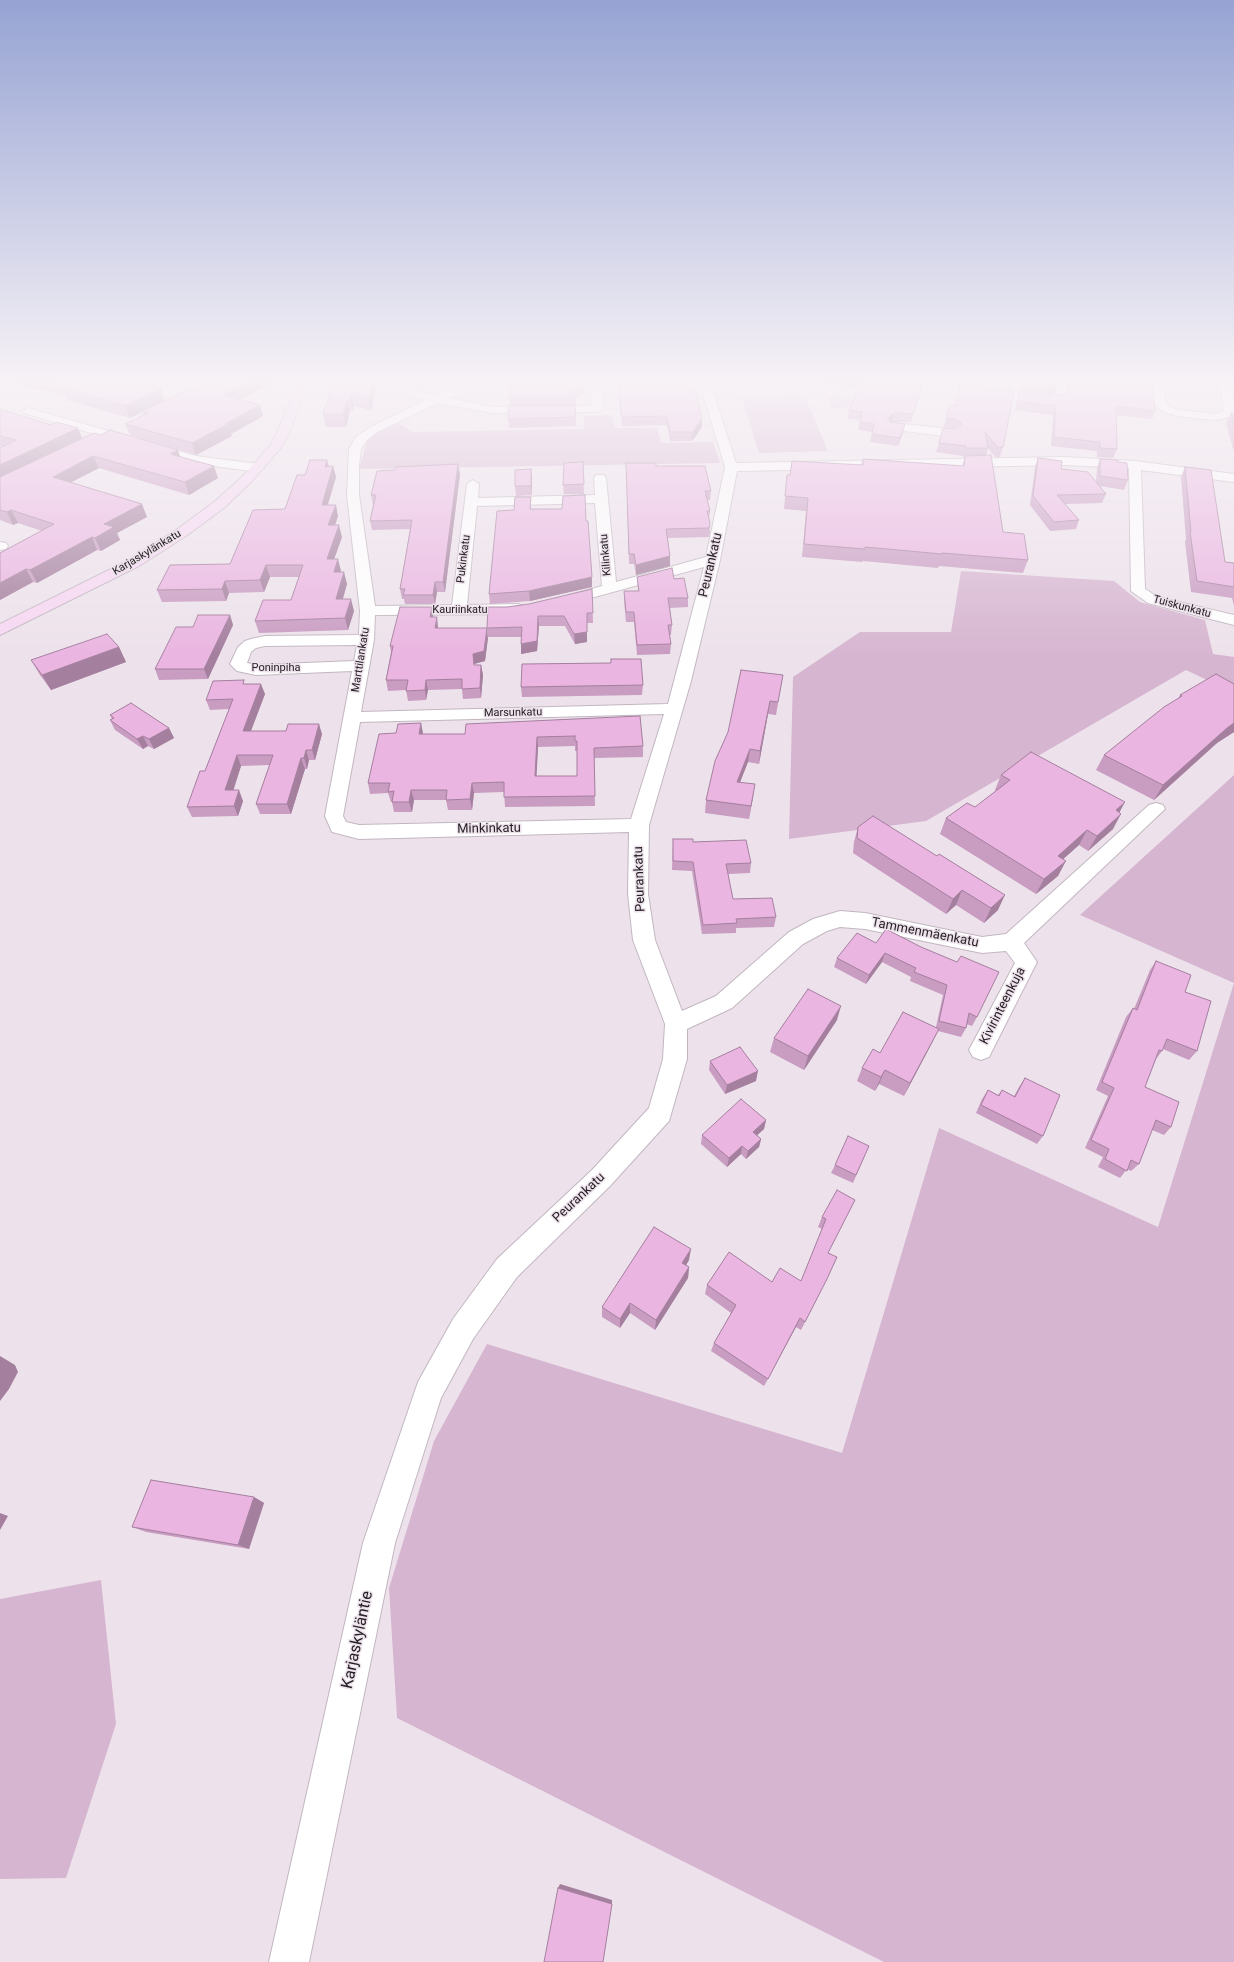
<!DOCTYPE html>
<html>
<head>
<meta charset="utf-8">
<style>
	body { margin:0 }
	canvas { display:block; background:#ede2eb }
</style>
</head>
<body>
<canvas width="1234" height="1962"></canvas>
<script>
const ctx = document.querySelector('canvas').getContext('2d');
ctx.lineJoin = 'round';
function fill(path, color) { ctx.fillStyle = color; ctx.fill(path, 'evenodd'); }
const toPath = rows => new Path2D(rows.map(r => 'M' + r).join(''));
function strokePath(path, color, width, dash) { ctx.strokeStyle = color; ctx.lineWidth = width; ctx.lineCap = dash ? 'butt' : 'round'; ctx.setLineDash(dash || []); ctx.stroke(path); }
function write(font, color, halo, rows, align = 'center') {
  ctx.font = font + ' Roboto,sans-serif'; ctx.lineWidth = 3; ctx.setLineDash([]); ctx.textBaseline = 'middle'; ctx.strokeStyle = halo; ctx.fillStyle = color; for (const [text, x, y, turn = 0] of rows) {
    ctx.save(); ctx.translate(x, y); ctx.rotate((+turn || 0) * Math.PI / 180); ctx.textAlign = isNaN(turn) ? turn : align; if (halo) ctx.strokeText(text, 0, 0); ctx.fillText(text, 0, 0); ctx.restore();
  }
}
const green = toPath([
	[826,395,861,400,863,406,832,409],
	[805,397,828,451,759,453,742,398],
	[612,415,615,428,657,428,661,443,713,442,720,463,359,469,367,441,376,433,398,423,413,432,584,429,584,416],
	[961,571,1114,581,1140,602,1205,620,1213,654,1234,657,1234,693,1186,670,926,821,789,839,793,677,860,632,951,632],
	[1234,775,1234,1962,884,1962,397,1718,389,1588,434,1441,487,1344,842,1453,939,1128,1158,1227,1234,983,1080,915],
	[101,1580,116,1724,66,1878,0,1879,0,1599]
]);
const street = toPath([
	[192,383,202,383,198,390,185,401,176,406,168,406,166,404,168,402,177,397,192,383],
	[387,383,398,383,420,392,435,395,461,383,474,383,473,385,448,398,492,407,591,406,591,383,601,383,603,409,597,412,492,413,438,403,377,432,365,442,361,449,359,466,359,495,375,606,452,605,467,484,473,480,479,484,478,498,595,495,594,478,596,475,604,475,606,478,616,582,706,557,725,467,700,383,710,383,736,463,1064,457,1135,461,1234,474,1234,482,1141,470,1145,589,1158,597,1234,615,1234,625,1148,603,1131,591,1129,468,1064,465,737,471,720,560,691,681,649,825,648,894,655,940,682,1011,716,996,789,932,813,919,840,911,865,913,982,937,1006,934,1149,805,1156,803,1163,805,1165,809,1024,943,1037,962,989,1057,981,1060,973,1057,969,1050,1015,963,1006,951,982,953,865,929,840,927,827,931,803,944,732,1008,687,1029,687,1059,669,1121,610,1186,517,1277,473,1339,441,1398,395,1543,309,1962,269,1962,363,1543,418,1382,453,1319,497,1259,592,1170,649,1108,663,1059,665,1024,633,940,628,894,629,832,359,839,332,832,325,816,352,671,256,675,237,671,230,664,238,647,245,641,251,639,265,636,359,635,360,611,347,495,349,449,356,437,369,428,425,400,392,389,387,383],
	[595,503,602,586,559,598,557,601,559,604,569,604,704,567,668,704,361,712,374,640,375,615,518,614,523,612,526,609,523,606,518,604,467,605,477,506,595,503],
	[357,645,354,661,256,665,247,663,251,652,256,648,265,646,357,645],
	[664,714,631,819,359,825,346,822,343,816,360,722,664,714],
	[991,383,1001,383,999,386,1001,389,1013,393,1045,397,1055,395,1056,383,1066,383,1066,398,1064,400,1045,403,1011,399,992,393,989,386,991,383],
	[1158,383,1171,383,1163,388,1166,403,1170,407,1178,410,1214,414,1224,411,1220,383,1230,383,1234,403,1234,414,1229,417,1214,420,1176,416,1162,411,1155,404,1152,387,1158,383],
	[28,408,196,456,258,464,264,468,258,472,191,463,24,413,22,411,28,408],
	[893,423,952,429,958,433,952,437,889,429,887,427,889,425,893,423],
	[0,542,6,543,8,546,6,549,0,550,0,542]
]);
const secondary = toPath([
	[298,383,308,383,289,433,280,449,251,482,224,508,186,536,139,566,0,635,0,624,129,560,176,530,214,502,243,476,269,447,277,433,298,383]
]);
const wall = toPath([
	[12,383,132,383,164,400,204,383,270,383,270,384,240,399,263,416,231,434,232,436,196,455,130,435,125,424,143,415,142,412,130,418,66,400,65,396],
	[334,383,376,390,371,411,354,406,353,411,350,411,346,427,326,427,323,414],
	[584,383,584,394,579,394,579,397,576,397,576,405,510,405,509,397],
	[618,383,702,427,692,441,670,441,667,425,622,426,618,392],
	[817,383,923,383,911,422,892,422,903,432,898,446,870,442,872,432,858,430,860,420,847,418,849,410,859,388],
	[960,383,986,383,986,388,1003,447,1000,457,995,457,988,448,986,456,1003,532,1028,560,1023,573,939,566,938,568,863,561,862,562,802,557,806,511,784,509,787,475,790,475,792,461,861,465,863,459,962,466,965,457,963,457,963,456,936,452,939,443,954,429,953,428,944,427,946,418,955,406,958,394],
	[1020,383,1056,383,1054,394,1045,395,1018,392],
	[1066,383,1152,383,1155,411,1152,419,1116,415,1117,449,1113,458,1097,457,1097,451,1051,446,1053,415,1015,410,1017,401,1019,393,1048,396,1067,393],
	[575,405,576,426,509,428,508,419],
	[0,409,51,425,78,428,82,439,180,456,218,478,189,495,99,468,71,482,147,517,117,533,120,540,101,551,97,550,37,583,33,582,0,600,0,553,42,531,18,523,13,525,0,520,0,448,2,447,0,446],
	[1231,413,1234,414,1234,452,1226,423],
	[1038,458,1061,469,1096,482,1097,468,1100,459,1118,462,1128,480,1124,490,1100,486,1106,494,1102,503,1065,504,1079,520,1076,529,1050,531,1030,505,1035,467],
	[583,462,584,494,564,494,563,485],
	[626,463,656,466,711,491,710,500,707,500,710,511,709,518,710,533,709,537,668,538,670,566,636,575,634,564,629,564],
	[329,466,333,466,336,477,328,505,338,516,335,525,342,537,334,559,347,584,343,599,354,611,348,630,259,633,255,621,291,600,299,577,270,577,264,592,229,593,226,601,162,602,157,590,230,564,285,509,305,475],
	[1185,467,1225,562,1234,563,1234,606,1232,598,1191,592,1185,542,1186,539,1181,477],
	[531,469,532,479,532,495,516,496,515,486],
	[460,474,445,592,437,592,435,604,405,604,404,599,402,599,400,589,410,529,372,530,370,521,373,505,371,495],
	[531,506,531,509,586,521,592,587,530,601,490,604,489,594,514,510],
	[637,577,674,579,688,598,688,607,670,608,672,625,671,635,669,635,671,644,670,654,637,655,634,622,626,622,624,601,624,591,638,591],
	[592,589,593,623,587,623,587,642,575,644,565,626,539,626,537,651,521,654,521,637,488,637,487,628,507,607,529,604],
	[230,615,233,625,208,679,159,680,155,669,193,627],
	[433,617,438,627,438,628,488,638,485,661,474,664,474,665,481,665,483,675,481,698,463,699,462,689,428,690,426,700,408,701,406,690,388,691,386,680,391,652,390,646],
	[119,647,126,662,51,690,40,675,31,660],
	[611,663,643,685,642,695,522,697,521,687],
	[783,675,776,715,768,714,759,764,748,762,740,782,753,797,749,819,705,813,706,800],
	[246,684,265,694,251,731,322,734,315,760,309,760,307,769,305,769,291,814,260,814,256,804,270,765,241,766,233,790,243,801,238,816,192,817,187,807,205,771,229,709,210,710,206,700],
	[1234,684,1234,732,1217,743,1154,800,1096,770,1104,755,1178,699,1180,695],
	[110,715,169,728,174,738,154,749,148,746,143,749,115,730,110,720,112,719],
	[640,716,643,746,643,757,594,758,595,806,505,807,504,792,474,793,472,810,448,810,446,800,414,800,412,812,394,812,392,802,391,802,388,793,370,794,368,783,423,734,465,734],
	[575,746,575,751,577,751,577,776,536,776,538,747],
	[1001,775,1119,812,1113,829,1088,851,1079,845,1063,859,1058,876,1036,894,940,834,946,818,975,807,996,791,995,790],
	[858,827,998,910,984,923,956,905,946,914,853,853,854,842],
	[673,839,693,842,751,863,750,873,728,874,733,899,776,917,774,927,736,928,736,933,702,934,692,871,672,870],
	[876,943,921,947,977,1017,972,1026,966,1024,966,1028,961,1037,938,1031,904,1096,879,1084,875,1091,857,1081,862,1068,880,1053,936,1027,943,995,910,981,911,977,882,962,866,984,834,967,837,958],
	[1156,961,1185,992,1197,1051,1189,1060,1163,1049,1162,1051,1156,1059,1145,1087,1171,1127,1164,1135,1152,1130,1139,1164,1131,1171,1127,1169,1120,1178,1098,1167,1103,1157,1085,1148,1108,1096,1096,1090,1126,1017,1133,1008,1134,1009,1150,970],
	[837,1020,804,1070,770,1052,774,1038],
	[710,1061,756,1081,725,1094,709,1070],
	[1025,1078,1043,1136,1037,1144,976,1113,982,1099,988,1090,998,1095,1002,1090,1014,1096,1019,1087],
	[766,1120,764,1129,757,1135,761,1139,759,1147,746,1159,741,1154,727,1167,701,1144,702,1135],
	[869,1146,853,1183,831,1173,835,1165],
	[855,1200,828,1253,827,1279,801,1330,796,1327,764,1386,711,1351,714,1343,731,1313,705,1294,707,1285,801,1281,822,1229,818,1227,822,1217],
	[689,1260,686,1265,689,1267,688,1278,655,1330,630,1313,620,1328,602,1317,602,1307],
	[254,1497,264,1503,249,1549,146,1532,132,1527]
]);
const shadedWall = toPath([
	[248,383,270,383,270,384,227,406,223,395],
	[373,383,375,383,376,390,371,411,369,398],
	[1056,385,1054,394,1045,395,1048,387],
	[161,389,165,401,142,411,142,412,130,418,125,406],
	[352,393,354,406,353,411,350,398],
	[348,399,350,411,346,427,343,414],
	[260,405,263,416,231,434,232,436,196,455,192,443],
	[894,413,892,422,886,427,887,419],
	[702,418,702,427,692,441,693,432],
	[905,424,903,432,898,446,900,438],
	[78,428,83,440,0,480,0,465],
	[178,450,182,462,170,454],
	[93,456,99,468,58,489,53,477],
	[327,460,330,471,325,467],
	[458,464,460,474,445,592,443,582],
	[214,466,218,478,189,495,185,482],
	[333,466,336,477,324,516,322,505],
	[531,469,532,479,532,495,531,486],
	[142,504,147,517,117,533,120,540,101,551,95,538,104,524],
	[336,505,338,516,331,537,328,525],
	[11,510,18,523,13,525,7,512],
	[339,525,342,537,330,571,327,559],
	[92,537,97,550,37,583,30,570],
	[670,556,670,566,636,575,636,565],
	[338,559,341,571,337,584,334,572],
	[266,565,270,577,264,592,260,580],
	[26,569,33,582,0,600,0,583],
	[344,572,347,584,339,611,336,599],
	[592,577,592,587,530,601,529,591],
	[225,581,229,593,226,601,222,589],
	[435,582,437,592,435,604,433,595],
	[351,599,354,611,348,630,345,618],
	[432,607,433,616,432,627,430,617],
	[230,615,233,625,208,679,204,669],
	[538,616,539,626,537,651,521,654,521,644],
	[437,617,438,627,437,638,435,628],
	[587,623,587,642,575,644,574,634],
	[487,628,488,638,485,661,474,664,475,675,473,654],
	[119,647,126,662,51,690,42,675],
	[481,665,483,675,481,698,480,688],
	[426,680,428,690,426,700,425,690],
	[261,684,265,694,247,741,243,731],
	[770,701,768,714,759,764,760,751],
	[421,723,423,733,421,744,419,734],
	[1234,723,1234,732,1217,743,1154,800,1163,785,1227,728],
	[319,724,322,734,315,760,312,750],
	[169,728,174,738,154,749,149,739],
	[143,736,148,746,143,749,137,739],
	[537,737,538,747,536,787,535,776],
	[750,749,748,762,735,795,737,782],
	[306,750,309,760,307,769,304,758],
	[237,755,241,766,230,801,225,790],
	[301,758,305,769,291,814,287,804],
	[472,783,474,793,472,810,470,799],
	[755,784,753,797,749,819,751,806],
	[239,790,243,801,238,816,234,806],
	[411,790,414,800,412,812,409,802],
	[1125,802,1117,817,1116,810],
	[1121,814,1113,829,1088,851,1097,836],
	[1087,830,1079,845,1050,871,1058,856],
	[1066,861,1058,876,1036,894,1044,879],
	[962,890,956,905,946,914,953,899],
	[1005,895,998,910,984,923,991,908],
	[885,953,882,962,866,984,869,975],
	[841,1006,837,1020,804,1070,808,1056],
	[939,1029,932,1043,904,1096,910,1083],
	[885,1070,879,1084,875,1091,881,1077],
	[758,1071,756,1081,725,1094,727,1085],
	[766,1120,764,1129,751,1141,753,1132],
	[761,1139,759,1147,746,1159,748,1151],
	[742,1146,741,1154,727,1167,729,1158],
	[691,1249,689,1260,681,1274,682,1263],
	[689,1267,688,1278,655,1330,656,1320],
	[630,1303,630,1313,620,1328,620,1319],
	[800,1318,796,1327,764,1386,768,1379],
	[0,1356,15,1365,18,1372,9,1389,0,1401],
	[254,1497,264,1503,249,1549,238,1545],
	[0,1513,8,1516,0,1530],
	[560,1884,612,1900,612,1904,558,1888]
]);
const building = toPath([
	[52,383,132,383,161,389,125,406,61,388,66,386,52,383],
	[204,383,248,383,223,395,260,405,225,424,228,424,192,443,125,424,148,413,142,411,204,383],
	[334,383,373,383,369,398,352,393,350,398,348,399,343,414,323,414,334,383],
	[510,383,584,383,584,385,579,386,579,388,575,388,575,396,509,397,510,383],
	[618,383,693,383,702,418,693,432,670,432,667,416,622,417,618,383],
	[862,383,923,383,913,414,894,413,887,419,891,422,905,424,900,438,872,434,874,424,860,422,862,412,849,410,862,383],
	[961,383,986,383,986,388,1014,392,1003,447,998,448,985,432,988,448,965,448,966,446,939,443,943,428,954,429,962,424,955,419,946,418,950,405,955,406,961,383],
	[1021,383,1056,383,1056,385,1048,387,1021,384,1021,383],
	[1070,383,1152,383,1155,411,1116,406,1117,449,1100,448,1100,442,1054,437,1056,406,1018,401,1019,393,1048,396,1067,393,1070,389,1070,383],
	[509,405,575,405,576,417,508,419,509,405],
	[0,409,51,425,56,422,78,428,0,465,0,448,16,440,0,436,0,409],
	[1231,413,1234,414,1234,425,1231,413],
	[110,430,178,450,170,454,214,466,185,482,93,456,53,477,142,504,104,524,114,527,95,538,92,537,30,570,26,569,0,583,0,553,54,524,11,510,7,512,0,510,0,477,94,433,101,435,110,430],
	[991,455,1003,532,1024,534,1028,560,942,553,942,554,865,547,865,549,804,544,808,498,785,496,787,475,790,475,792,461,863,465,863,459,964,466,965,456,991,455],
	[1038,458,1062,461,1061,469,1088,472,1106,494,1057,495,1079,520,1054,522,1033,496,1038,458],
	[1100,459,1118,460,1118,462,1127,463,1128,480,1100,476,1100,459],
	[310,460,327,460,325,467,333,466,322,505,336,505,328,525,339,525,327,559,338,559,334,572,344,572,336,599,351,599,345,618,255,621,263,600,291,600,303,565,266,565,260,580,225,581,222,589,157,590,170,565,230,564,253,510,285,509,297,475,305,475,310,460],
	[583,462,584,484,563,485,564,463,583,462],
	[626,463,656,463,656,466,705,466,711,491,705,491,710,511,707,511,710,523,709,528,666,529,670,556,636,565,634,554,629,554,626,463],
	[458,464,443,582,435,582,433,595,403,595,405,589,400,589,412,520,370,521,376,495,371,495,377,471,395,470,396,467,458,464],
	[1185,467,1211,470,1225,562,1234,563,1234,587,1197,581,1190,532,1191,532,1185,467],
	[531,469,531,486,515,486,515,470,531,469],
	[585,495,586,521,588,521,592,577,529,591,489,594,497,511,514,510,515,497,531,497,530,509,562,509,563,496,585,495],
	[672,568,674,579,684,578,688,598,668,598,672,625,668,625,671,644,637,645,634,612,626,612,624,591,639,591,637,577,672,568],
	[592,589,593,613,587,613,587,632,574,634,564,616,538,616,537,641,521,644,522,627,487,628,488,607,507,607,529,604,592,589],
	[400,607,432,607,430,617,437,617,435,628,487,628,484,651,473,654,474,665,481,665,480,688,462,689,462,679,426,680,425,690,406,691,408,680,386,680,393,646,390,646,400,607],
	[198,615,230,615,204,669,155,669,176,627,193,627,198,615],
	[107,634,119,647,42,675,31,660,107,634],
	[611,659,641,659,643,685,521,687,522,664,611,663,611,659],
	[741,670,783,675,778,702,770,701,760,751,750,749,737,782,755,784,751,806,706,800,715,761,728,732,741,670],
	[1216,674,1234,684,1234,723,1227,728,1163,785,1104,755,1164,707,1182,696,1180,695,1216,674],
	[244,680,243,684,261,684,243,731,286,731,288,724,319,724,312,750,306,750,304,758,301,758,287,804,256,804,273,755,237,755,225,790,239,790,234,806,187,807,200,771,205,771,233,699,206,700,213,681,244,680],
	[131,703,169,728,149,739,143,736,137,739,110,720,114,718,110,715,131,703],
	[640,716,643,746,594,748,595,796,504,797,504,782,472,783,470,799,446,800,447,790,411,790,409,802,392,802,394,791,388,792,390,783,368,783,379,734,396,733,398,724,421,723,419,734,465,734,466,724,640,716],
	[575,736,575,741,577,741,577,776,535,776,537,737,575,736],
	[1031,752,1125,802,1116,810,1121,814,1097,836,1087,830,1058,856,1066,861,1044,879,946,818,967,803,975,807,1010,780,1001,775,1031,752],
	[873,816,937,856,939,854,1005,895,991,908,962,890,953,899,857,838,858,827,873,816],
	[673,839,693,839,693,842,746,840,751,863,726,864,733,899,772,898,776,917,736,919,737,923,703,925,693,862,673,861,673,839],
	[886,929,921,947,957,962,961,956,999,972,977,1017,969,1013,966,1028,939,1021,947,985,914,972,916,968,885,953,869,975,837,958,857,933,876,943,886,929],
	[1156,961,1191,975,1185,992,1211,1001,1197,1051,1167,1039,1162,1051,1159,1050,1145,1087,1179,1102,1171,1127,1156,1120,1139,1164,1131,1160,1127,1171,1105,1159,1109,1149,1091,1140,1114,1088,1102,1082,1133,1008,1137,1010,1156,961],
	[808,989,841,1006,808,1056,774,1038,808,989],
	[903,1012,939,1029,910,1083,885,1070,881,1077,862,1068,873,1049,880,1053,903,1012],
	[740,1047,758,1071,727,1085,710,1061,740,1047],
	[1025,1078,1060,1095,1043,1136,981,1105,988,1090,999,1096,1002,1090,1015,1097,1025,1078],
	[741,1099,766,1120,753,1132,761,1139,748,1151,742,1146,729,1158,702,1135,741,1099],
	[848,1136,869,1146,856,1175,835,1165,848,1136],
	[837,1190,855,1200,828,1253,837,1257,827,1279,805,1322,800,1318,768,1379,714,1343,736,1305,707,1285,729,1252,772,1282,780,1268,801,1281,826,1219,822,1217,837,1190],
	[654,1227,691,1249,682,1263,689,1267,656,1320,630,1303,620,1319,602,1307,654,1227],
	[151,1480,254,1497,238,1545,132,1527,151,1480],
	[558,1888,612,1904,603,1962,544,1962,558,1888]
]);
const farStreetnames = [
	["Karjaskylänkatu",147,553,-31],
	["Kilinkatu",606,555,-95],
	["Pukinkatu",464,559,-83],
	["Tuiskunkatu",1182,607,15],
	["Kauriinkatu",460,610],
	["Marttilankatu",361,660,-81],
	["Poninpiha",276,668],
	["Marsunkatu",513,713,-1]
];
const streetNames = [
	["Peurankatu",711,565,-77],
	["Minkinkatu",489,829,-1],
	["Peurankatu",640,879,-92],
	["Tammenmäenkatu",925,933,11],
	["Kivirinteenkuja",1003,1006,-63],
	["Peurankatu",579,1198,-43]
];
const nearStreetnames = [
	["Karjaskyläntie",358,1640,-78]
];
fill(green, '#d6b5d0');
strokePath(street, '#c2b7c0', 2);
strokePath(secondary, '#c2b7c0', 2);
fill(street, '#fff');
fill(secondary, '#f6d7f2');
fill(wall, '#c99cc2');
fill(shadedWall, '#a47f9e');
fill(building, '#eab5e1');
strokePath(building, '#a47f9e', 1);
const sky = ctx.createLinearGradient(0, 0, 0, 657);
sky.addColorStop(0, '#96a3d3');
sky.addColorStop(0.58, '#f7f2f6');
sky.addColorStop(1, '#f7f2f600');
ctx.fillStyle = sky;
ctx.fillRect(0, 0, 1234, 657);
write('11px', '#252124', '#ede2eb', farStreetnames);
write('13px', '#252124', '#ede2eb', streetNames);
write('16px', '#252124', '#ede2eb', nearStreetnames);
</script>
</body>
</html>
